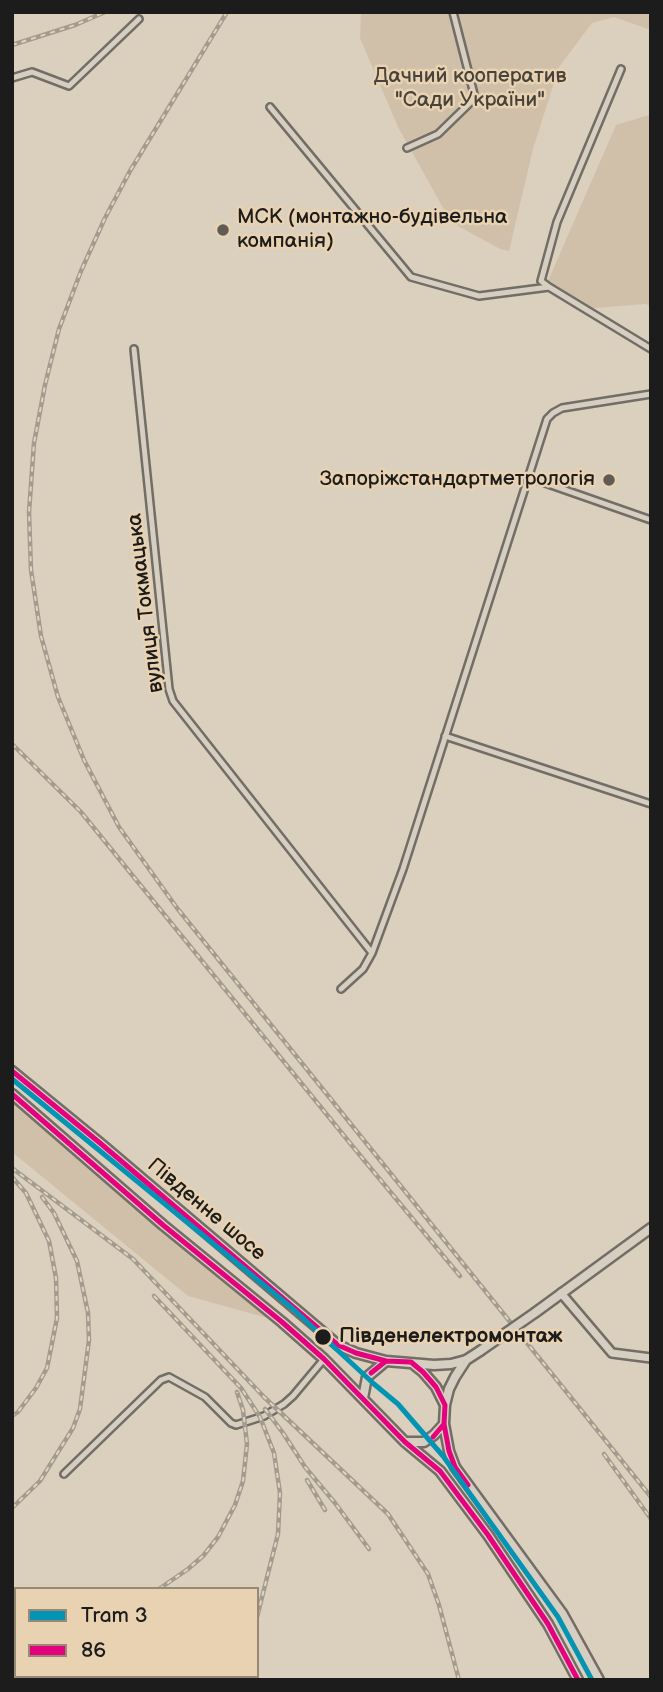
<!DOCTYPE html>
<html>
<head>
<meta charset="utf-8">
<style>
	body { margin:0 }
	#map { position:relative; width:663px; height:1692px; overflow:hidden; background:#dbcfbe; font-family:"Balsamiq Sans",sans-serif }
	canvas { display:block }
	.frame { position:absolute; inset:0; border:14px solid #1c1c1c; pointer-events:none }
	.legend { position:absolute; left:14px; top:1587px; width:245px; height:91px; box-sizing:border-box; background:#e8d2b1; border:2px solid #968975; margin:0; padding:9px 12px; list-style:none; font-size:21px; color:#1c1c1c }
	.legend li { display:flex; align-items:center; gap:14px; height:35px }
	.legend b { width:35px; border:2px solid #968975 }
</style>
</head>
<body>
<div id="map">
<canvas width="663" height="1692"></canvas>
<div class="frame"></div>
<ul class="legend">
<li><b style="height:9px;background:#0494b3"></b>Tram 3</li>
<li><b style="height:9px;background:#e5007d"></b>86</li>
</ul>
</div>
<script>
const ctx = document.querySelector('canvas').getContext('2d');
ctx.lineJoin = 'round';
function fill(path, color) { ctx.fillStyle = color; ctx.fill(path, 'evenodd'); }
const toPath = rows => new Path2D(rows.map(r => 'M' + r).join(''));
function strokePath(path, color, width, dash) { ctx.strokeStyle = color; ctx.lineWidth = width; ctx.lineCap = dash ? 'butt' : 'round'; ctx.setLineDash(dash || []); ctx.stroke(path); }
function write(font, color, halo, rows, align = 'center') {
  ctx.font = font + ' "Balsamiq Sans",sans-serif'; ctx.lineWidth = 5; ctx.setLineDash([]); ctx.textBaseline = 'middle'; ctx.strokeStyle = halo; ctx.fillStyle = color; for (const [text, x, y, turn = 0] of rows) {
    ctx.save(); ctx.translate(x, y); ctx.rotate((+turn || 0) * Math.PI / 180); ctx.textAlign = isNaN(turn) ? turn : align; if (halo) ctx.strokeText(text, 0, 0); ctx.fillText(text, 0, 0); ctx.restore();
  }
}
const green = toPath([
	[361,12,651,12,651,30,614,17,592,23,559,67,533,149,509,251,500,249,451,222,398,127,360,38],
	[651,110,651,306,645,304,584,309,548,281,616,125,649,115],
	[12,1094,282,1322,188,1296,12,1152]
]);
const minor = toPath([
	[12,78,32,72,69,86,139,19],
	[270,107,411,277,479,296,549,287,651,349],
	[407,148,438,134,475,98,453,12],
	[549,287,541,281,557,222,621,69],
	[134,349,169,689,173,701,372,953],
	[528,477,651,520],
	[445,736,651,804],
	[341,989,363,969,372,953,403,869,547,419,553,413,562,408,651,394],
	[64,1474,161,1380,169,1377,205,1397,231,1423,236,1425,264,1416,284,1404,293,1396,324,1359]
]);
const tertiary = toPath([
	[561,1293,612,1353,651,1358]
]);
const secondary = toPath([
	[12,1071,100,1143,338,1345,356,1353,386,1361],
	[12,1094,163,1225,282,1322,324,1359,405,1442,440,1471,488,1535,548,1624,578,1680],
	[536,1312,651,1228],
	[413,1364,423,1372,436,1387,445,1405],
	[363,1398,367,1377,386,1361,434,1365,451,1364,466,1360,480,1351],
	[444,1424,449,1451,455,1467,562,1613,599,1680],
	[405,1442,424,1442,434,1435,444,1424,445,1405,449,1389,455,1377,466,1360]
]);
const rail = toPath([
	[227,12,130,171,105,218,81,271,59,329,45,385,34,443,29,512,31,570,41,636,58,697,84,760,119,827,177,908,651,1497],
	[12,45,75,25,105,12],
	[12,744,81,812,354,1148,460,1276],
	[12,1168,133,1259,264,1397,388,1514,428,1574,439,1605,459,1680],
	[12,1177,26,1193,49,1241,56,1278,57,1318,47,1368,36,1388,18,1412,12,1416],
	[154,1296,241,1388,260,1417,274,1453,280,1493,278,1534,257,1617],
	[265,1409,283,1433,305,1467,335,1503,369,1549],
	[604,1454,651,1519],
	[307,1480,325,1510],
	[12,1508,40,1481,73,1428,80,1409,89,1340,88,1313,77,1261,54,1213,42,1197],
	[159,1589,188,1569,203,1556,218,1537,235,1505,243,1481,247,1444,243,1410,237,1392],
	[234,1680,237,1676]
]);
const secondaryBridge = toPath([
	[480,1351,536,1312]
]);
const bus1 = toPath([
	[12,1071,100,1143,338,1345,356,1353,386,1361],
	[12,1094,163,1225,282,1322,324,1359,405,1442,440,1471,488,1535,548,1624,578,1680],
	[371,1373,386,1361,411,1362,423,1372,436,1387,445,1405,444,1424,433,1437],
	[444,1424,449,1451,455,1467,468,1485]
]);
const tram1 = toPath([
	[12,1079,292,1308,374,1384,398,1404,443,1456,558,1617,592,1680]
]);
const markers = [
	[223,230,7,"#5f5b55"],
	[609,480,7,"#5f5b55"],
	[323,1337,9,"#1c1c1c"]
];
const parkNames = [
	["Дачний кооператив",470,77],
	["\"Сади України\"",470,101]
];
const poiNames = [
	["МСК (монтажно-будівельна",237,218],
	["компанія)",237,242],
	["Запоріжстандартметрологія",595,480,"right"]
];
const streetNames = [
	["вулиця Токмацька",146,603,-97],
	["Південне шосе",206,1210,40]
];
const stopNames = [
	["Південелектромонтаж",339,1337]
];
fill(green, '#d0c0aa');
strokePath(minor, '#726d65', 10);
strokePath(tertiary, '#726d65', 12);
strokePath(secondary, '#726d65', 13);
strokePath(minor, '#d7cec2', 5);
strokePath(tertiary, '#d7cec2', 7);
strokePath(secondary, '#d7cec2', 8);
strokePath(rail, '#a19b91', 4.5);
strokePath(rail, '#e8d2b1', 2, [5]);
strokePath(secondaryBridge, '#726d65', 13, []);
strokePath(secondaryBridge, '#d7cec2', 8);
strokePath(bus1, '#e5007d', 5);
strokePath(tram1, '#0494b3', 5);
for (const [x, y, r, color] of markers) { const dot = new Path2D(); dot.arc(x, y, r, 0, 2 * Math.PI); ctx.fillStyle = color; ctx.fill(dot); strokePath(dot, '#e8d2b1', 2.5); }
write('21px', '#47423b', '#e8d2b1', parkNames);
write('21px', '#1c1c1c', '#e8d2b1', poiNames, 'left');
write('21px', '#1c1c1c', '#e8d2b1', streetNames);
write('bold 21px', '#1c1c1c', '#e8d2b1', stopNames, 'left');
</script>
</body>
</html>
